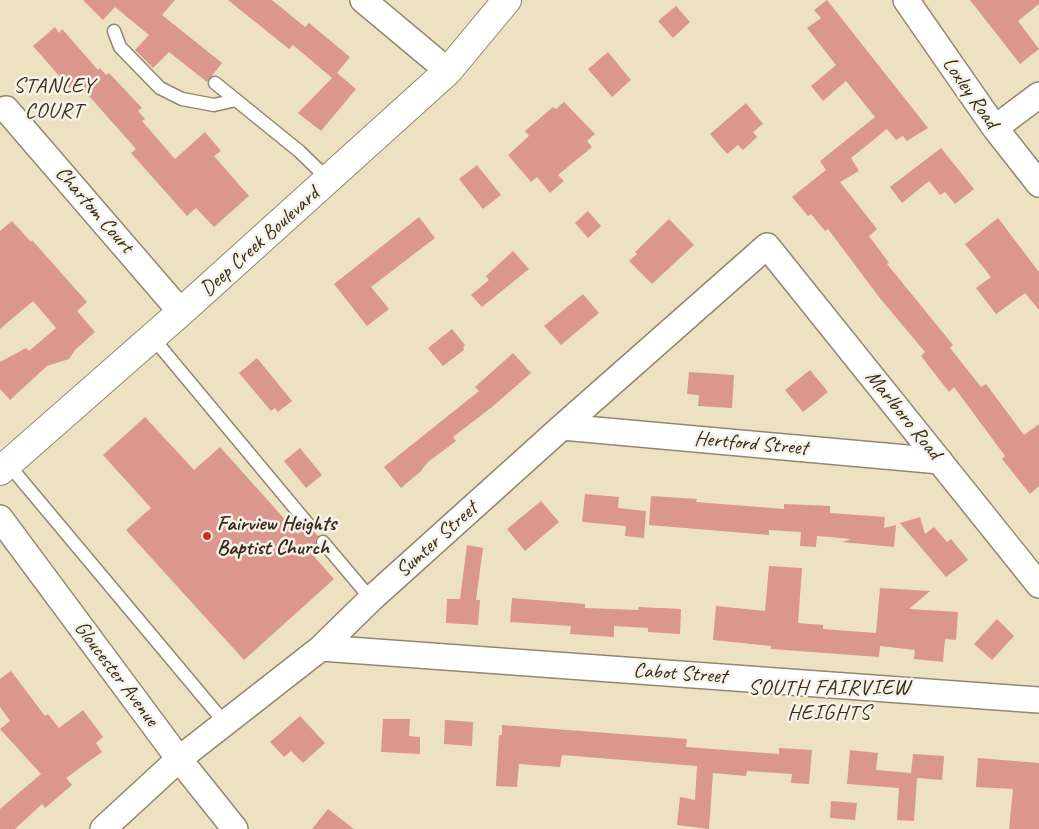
<!DOCTYPE html>
<html>
<head>
<meta charset="utf-8">
<style>
	body { margin:0 }
	canvas { display:block; background:#ece2c2 }
</style>
</head>
<body>
<canvas width="1039" height="829"></canvas>
<script>
const ctx = document.querySelector('canvas').getContext('2d');
ctx.lineJoin = 'round';
function fill(path, color) { ctx.fillStyle = color; ctx.fill(path, 'evenodd'); }
const toPath = rows => new Path2D(rows.map(r => 'M' + r).join(''));
function strokePath(path, color, width, dash) { ctx.strokeStyle = color; ctx.lineWidth = width; ctx.lineCap = dash ? 'butt' : 'round'; ctx.setLineDash(dash || []); ctx.stroke(path); }
function write(font, color, halo, rows, align = 'center') {
  ctx.font = font + ' Caveat,sans-serif'; ctx.lineWidth = 5; ctx.setLineDash([]); ctx.textBaseline = 'middle'; ctx.strokeStyle = halo; ctx.fillStyle = color; for (const [text, x, y, turn = 0] of rows) {
    ctx.save(); ctx.translate(x, y); ctx.rotate((+turn || 0) * Math.PI / 180); ctx.textAlign = isNaN(turn) ? turn : align; if (halo) ctx.strokeText(text, 0, 0); ctx.fillText(text, 0, 0); ctx.restore();
  }
}
const building = toPath([
	[83,0,175,0,162,15,222,63,207,82,169,52,153,68,135,50,149,35,115,7,103,20],
	[228,0,272,0,305,27,309,23,350,57,337,73,356,89,321,131,298,113,332,78,293,45,289,49],
	[827,0,928,128,907,141,903,136,896,140,887,129,851,158,859,171,840,182,877,229,869,236,889,263,887,264,953,345,950,348,981,387,986,384,1024,435,1039,424,1039,486,1030,494,1002,459,1005,456,954,387,949,392,921,356,925,352,879,297,828,229,825,231,811,214,808,216,792,197,826,170,820,161,875,117,846,81,823,101,811,86,836,65,807,28,821,18,814,10],
	[970,0,1039,0,1039,4,1018,21,1039,49,1020,64],
	[676,6,690,22,673,38,658,21],
	[55,27,59,33,62,29,98,70,100,68,106,75,109,73,142,108,138,111,145,119,142,121,175,159,205,132,221,151,214,156,249,196,214,227,196,208,187,216,131,153,136,149,81,87,74,93,33,46],
	[608,52,631,80,612,97,588,69],
	[564,102,595,134,587,141,592,147,558,175,564,181,550,193,537,177,531,182,508,155,529,136,525,131,553,107,556,109],
	[746,103,763,124,753,132,757,137,743,150,738,145,727,154,710,134],
	[941,148,974,189,955,204,945,192,940,195,929,181,902,203,890,187],
	[477,165,501,195,483,209,459,179],
	[588,211,601,226,588,238,575,223],
	[419,217,435,238,371,287,389,309,367,326,334,284],
	[998,218,1039,272,1039,310,1025,293,996,314,976,288,991,277,965,244],
	[669,219,694,245,652,284,629,261,637,254,635,252],
	[12,221,31,242,32,240,87,302,77,311,95,332,75,350,69,359,47,366,10,400,0,389,0,362,26,348,29,351,56,328,33,301,0,329,0,231],
	[513,251,529,269,482,307,471,295,489,280,486,276],
	[583,294,599,313,561,345,544,326],
	[452,329,465,345,463,347,464,350,443,366,428,348],
	[513,353,531,373,492,407,453,437,456,441,428,462,420,472,401,488,384,467,479,391,475,387],
	[257,358,292,401,278,412,275,408,271,411,239,373],
	[810,370,828,392,803,412,785,390],
	[689,372,734,375,732,408,698,406,699,395,687,394],
	[145,417,194,470,220,447,298,534,302,530,309,532,313,530,318,536,315,540,317,547,311,553,334,579,244,660,126,530,151,508,103,455],
	[300,448,322,475,306,488,284,461],
	[585,494,619,497,618,508,646,511,644,538,625,536,626,526,582,522],
	[651,496,697,499,696,502,784,509,784,504,830,506,830,513,885,517,884,528,896,525,894,547,842,542,851,539,817,536,816,547,800,546,801,532,769,530,769,535,649,525],
	[541,501,559,522,525,551,507,529],
	[920,517,925,534,934,527,947,542,951,539,968,560,946,577,900,523],
	[467,545,483,548,476,600,480,600,478,625,446,623,447,599,460,599],
	[769,566,802,568,798,623,823,625,823,629,876,633,880,588,930,591,909,609,958,612,956,640,945,639,943,662,914,659,915,650,880,646,879,657,771,649,771,646,713,640,716,606,765,611],
	[512,598,585,604,585,608,638,610,639,607,681,609,680,634,648,632,648,628,614,626,614,637,570,634,571,626,510,622],
	[997,619,1014,636,992,660,974,644],
	[11,671,45,716,48,714,59,728,83,710,103,737,96,743,102,752,66,778,72,785,45,808,42,804,15,829,0,829,0,809,41,774,0,729,10,721,0,707,0,679],
	[300,716,325,743,303,763,291,751,284,757,270,742],
	[383,719,410,719,409,736,420,737,420,754,381,752],
	[445,720,473,722,472,746,444,744],
	[502,725,687,739,686,747,779,754,779,748,812,750,809,784,791,783,792,774,747,771,746,776,713,773,709,829,677,825,680,797,695,800,697,766,562,755,560,767,519,764,517,787,496,786,499,735,502,735],
	[850,750,878,753,876,770,911,773,913,754,944,756,942,780,917,778,914,821,897,820,899,788,847,784],
	[978,758,1039,763,1039,829,1009,829,1013,789,976,787],
	[831,801,857,803,855,820,830,818],
	[328,809,354,829,312,829]
]);
const service = toPath([
	[114,31,120,47,160,88,182,99,214,105,236,100],
	[215,83,299,151,328,179],
	[153,338,308,524],
	[8,464,225,723],
	[323,542,371,599]
]);
const minor = toPath([
	[363,0,448,71],
	[906,0,995,128,1039,184],
	[6,109,181,312],
	[995,128,1039,95],
	[562,427,940,461],
	[0,518,179,759,235,829],
	[321,648,1039,700],
	[103,829,179,759,321,648,371,599,562,427,767,246,1039,585]
]);
const tertiary = toPath([
	[0,471,181,312,448,71,507,0]
]);
const markers = [
	[207,536,5,"#c8321e"]
];
const streetNames = [
	["Loxley Road",970,93,55],
	["Chartom Court",94,210,49],
	["Deep Creek Boulevard",260,242,-42],
	["Marlboro Road",903,415,51],
	["Hertford Street",751,444,5],
	["Sumter Street",437,540,-42],
	["Gloucester Avenue",116,674,53],
	["Cabot Street",680,674,4]
];
const poiNames = [
	["Fairview Heights",217,524],
	["Baptist Church",217,548]
];
const neighbourhoodNames = [
	["STANLEY",54,86],
	["COURT",54,111],
	["SOUTH FAIRVIEW",829,688],
	["HEIGHTS",829,713]
];
fill(building, '#db968e');
strokePath(service, '#948670', 15);
strokePath(minor, '#948670', 28);
strokePath(tertiary, '#948670', 30);
strokePath(service, '#fff', 12);
strokePath(minor, '#fff', 25);
strokePath(tertiary, '#fff', 28);
for (const [x, y, r, color] of markers) { const dot = new Path2D(); dot.arc(x, y, r, 0, 2 * Math.PI); ctx.fillStyle = color; ctx.fill(dot); strokePath(dot, '#f7f3e8', 2); }
write('21px', '#3b2a1e', '#f7f3e8', streetNames);
write('bold 21px', '#3b2a1e', '#f7f3e8', poiNames, 'left');
ctx.letterSpacing = '1px';
write('22px', '#3b2a1e', '#f7f3e8', neighbourhoodNames);
ctx.letterSpacing = '0px';
</script>
</body>
</html>
